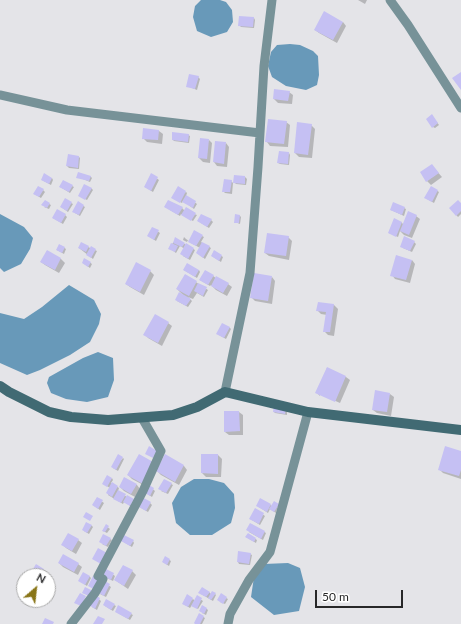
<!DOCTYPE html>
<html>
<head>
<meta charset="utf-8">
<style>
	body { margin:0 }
	#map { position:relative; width:461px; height:624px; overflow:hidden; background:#e4e4e8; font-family:Lato,sans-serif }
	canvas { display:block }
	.north { position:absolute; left:16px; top:568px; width:40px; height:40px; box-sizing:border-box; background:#fff; border:1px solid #a9a9a9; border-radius:50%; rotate:28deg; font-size:11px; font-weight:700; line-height:16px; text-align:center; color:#272728 }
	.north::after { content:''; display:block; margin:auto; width:14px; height:18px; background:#897518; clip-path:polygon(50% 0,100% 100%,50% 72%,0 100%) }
	.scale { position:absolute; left:315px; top:590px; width:88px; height:18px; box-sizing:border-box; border:2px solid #272728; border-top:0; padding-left:5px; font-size:12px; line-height:14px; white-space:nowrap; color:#272728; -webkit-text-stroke:3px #fff; paint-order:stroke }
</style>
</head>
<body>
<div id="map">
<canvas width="461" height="624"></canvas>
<div class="north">N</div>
<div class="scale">50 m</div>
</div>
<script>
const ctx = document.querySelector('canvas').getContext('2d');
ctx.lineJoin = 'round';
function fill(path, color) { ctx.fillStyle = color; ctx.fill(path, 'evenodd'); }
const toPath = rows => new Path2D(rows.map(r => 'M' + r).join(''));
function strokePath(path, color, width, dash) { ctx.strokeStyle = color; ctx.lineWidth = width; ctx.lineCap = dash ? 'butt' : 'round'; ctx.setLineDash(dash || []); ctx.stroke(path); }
const water = toPath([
	[201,0,220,0,226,2,232,10,233,22,227,32,211,37,197,31,193,17,195,6],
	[290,44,300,45,313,51,318,56,319,75,317,85,306,90,286,86,272,77,268,66,271,52,277,45],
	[0,214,24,227,33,238,30,249,21,264,4,272,0,268],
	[69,285,94,300,101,314,99,324,90,342,70,355,40,370,27,375,0,363,0,313,24,319,42,307],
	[98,352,113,358,114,380,108,397,87,402,66,399,51,393,47,383,49,377,83,358],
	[194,479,209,479,224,483,234,494,235,508,231,523,212,535,190,535,176,523,172,503,181,487],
	[288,563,300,568,305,587,299,611,274,615,251,597,254,577,264,564]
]);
const shadow = toPath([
	[358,0,367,0,365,4],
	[254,18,255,20,254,28,241,27,239,25],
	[343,22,346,26,337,43,319,33,315,30],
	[198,77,200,79,197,90,187,86],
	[289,92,293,95,292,104,278,103,274,99],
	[433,117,439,125,435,128,433,127],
	[286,122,290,125,288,147,270,146,267,142],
	[311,125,315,129,312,158,299,157,295,153],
	[144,129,159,131,163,134,162,144,147,142,143,138],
	[188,135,190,136,189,143,174,141,173,140],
	[209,140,212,143,210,163,203,162,199,158],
	[226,143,229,147,227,167,217,166,214,162],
	[289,153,290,155,289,165,280,164,278,163],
	[79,157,80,158,79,169,69,168,67,166],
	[435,169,442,177,431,185,427,181],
	[152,175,159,180,153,192,145,187],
	[90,176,92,178,90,182,78,177],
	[235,176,245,177,247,179,246,185,236,184,234,182],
	[52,178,53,180,51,185,42,180],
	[231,181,233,183,232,194,225,193,223,191],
	[72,186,74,187,70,193,62,188],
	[431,187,439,192,434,203,427,199],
	[91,188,93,190,87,200,81,197],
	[43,190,45,192,41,198,36,195],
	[186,192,187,193,186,196,197,204,194,209,183,201,182,203,174,199],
	[71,203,73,204,68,212,61,207],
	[78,203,85,207,80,216,75,213],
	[394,203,406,209,404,216,391,210],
	[49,204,51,205,49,209,44,207],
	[461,204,461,214,458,217,450,208],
	[165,207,182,208,185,211,197,215,193,221,181,214,180,216],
	[65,215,67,217,63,224,53,218],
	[239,215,241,217,240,224,235,222],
	[416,216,420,219,412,238,404,235,400,231,398,237,389,233,401,222,403,224],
	[211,220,213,222,209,228,198,221],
	[153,228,160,233,156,241,148,236],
	[202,236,204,237,201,242,211,248,205,259,197,253,200,248,191,243,188,240,187,242,183,240,184,237,186,239,189,241],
	[288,237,292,241,289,260,269,256,265,253],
	[176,239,195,250,190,260,183,256,185,249,180,246,176,253,169,248],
	[414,242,416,244,412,252,403,248],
	[60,245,66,249,64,254,57,250],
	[88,247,97,251,93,259,79,248],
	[47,251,61,259,65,263,59,273,45,265,41,262],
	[214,251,223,257,221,262,212,256],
	[85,259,92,264,90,268,83,263],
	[412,260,415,264,410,283,395,279,392,275],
	[184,270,199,270,200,272,197,278],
	[150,271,154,275,144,295,130,287,126,284],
	[185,275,208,290,204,297,197,293,193,299,188,297,192,301,188,307,177,301,184,296,177,289],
	[213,276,216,278,228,284,232,287,227,296,216,290,211,285,210,286,200,280],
	[272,277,275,281,272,304,255,301,251,297],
	[334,305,338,309,334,336,328,335,324,331,327,315,321,314,317,310],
	[168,323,172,326,162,346,148,338,145,334],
	[229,327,231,329,226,339,219,335],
	[327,368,346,377,350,380,340,403,320,394,320,396,317,393],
	[390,394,394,397,391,416,377,413,373,410],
	[287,409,287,415,275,413,274,412],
	[239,412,243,415,243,435,229,435,225,432],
	[461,452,461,479,443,473,439,469],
	[202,455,218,455,222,459,221,477,206,477,202,473],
	[139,456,154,464,159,468,165,456,184,466,187,470,179,485,161,475,156,470,148,485,155,491,152,497,146,493,149,488,132,479,128,475],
	[123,458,124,459,118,471,113,468],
	[112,478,113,480,111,483,119,488,118,491,127,497,132,507,124,502,123,504,108,495,110,488,105,485],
	[125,478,137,485,140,489,135,497,124,491,120,487],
	[171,484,173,485,168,494,161,491],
	[97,498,104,503,100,510,93,505],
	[150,503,152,505,148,512,138,506],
	[270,505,272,506,278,505,276,513,270,509,268,513,259,507],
	[255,509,265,516,260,525,252,520],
	[251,524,266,533,263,540,249,532],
	[91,525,93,527,89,534,84,531],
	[106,526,110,529,107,533,103,531],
	[248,534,257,540,256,543,246,537],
	[110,539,112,540,108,547,102,544],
	[78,540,82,543,76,554,66,548,62,544],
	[122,541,133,541,134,543,132,547],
	[250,554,252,555,250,565,239,564,238,562],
	[166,558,171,561,169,566,163,562],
	[59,563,78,564,82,567,78,575,63,567],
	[105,569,115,576,113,581,103,576],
	[44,570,45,571,42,576,33,575],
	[132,571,136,575,128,589,115,580],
	[89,576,91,578,87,586,81,582],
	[104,582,111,587,106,597,100,594],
	[209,592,211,594,215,594,216,595,213,601,201,594],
	[95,596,101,601,97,610,92,607],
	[197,597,203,601,198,609,192,605,190,608,185,605,193,599,195,601],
	[226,598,228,599,225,604,220,602],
	[114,605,116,606,113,611,105,606],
	[203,606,208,610,206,615,202,613],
	[118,613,131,614,133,615,130,620],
	[200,615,205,618,202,624,196,624]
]);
const building = toPath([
	[324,11,343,22,333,40,314,30],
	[239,16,254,17,253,27,238,26],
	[461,72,461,90,452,78],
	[189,74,199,76,195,89,186,87],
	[274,89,290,91,288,101,273,99],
	[432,114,438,123,432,128,426,119],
	[268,119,287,121,284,144,265,142],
	[297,122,312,124,308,155,294,153],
	[143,128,159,130,158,140,142,139],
	[172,132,189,134,188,142,172,140],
	[200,138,209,139,207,159,198,158],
	[215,141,226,142,224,164,213,162],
	[279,151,289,152,288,164,277,163],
	[68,154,79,156,78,168,66,166],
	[432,164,439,173,426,182,420,172],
	[78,172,91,176,89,181,76,178],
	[44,173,52,178,49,184,41,180],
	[151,173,158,177,151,191,144,187],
	[234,175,245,176,245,184,233,183],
	[224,179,232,180,230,192,222,192],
	[63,180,73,185,69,192,59,187],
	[84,184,92,188,85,200,78,196],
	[38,186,44,189,39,197,33,194],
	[178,186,186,191,180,203,171,198],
	[431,186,438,190,432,202,424,198],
	[186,195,196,201,193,208,182,202],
	[65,198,72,202,67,211,60,207],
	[45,200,50,203,47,208,41,205],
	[168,200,183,207,178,215,164,207],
	[458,200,461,203,461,211,456,216,449,208],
	[78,201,84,205,79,215,72,212],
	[393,202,405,207,402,215,390,210],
	[186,207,196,213,191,221,181,215],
	[57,209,66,214,61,223,52,218],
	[408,211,417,215,409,235,400,231],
	[201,214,212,219,207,227,197,221],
	[235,214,240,215,239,223,234,223],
	[394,218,402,222,396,237,388,233],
	[152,227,159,230,154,240,147,236],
	[194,230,203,235,196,246,188,242],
	[267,233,289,236,286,256,264,253],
	[404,236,415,241,410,251,400,247],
	[175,237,185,243,182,247,173,243],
	[81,242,89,246,86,252,78,248],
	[202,242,210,246,203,258,196,253],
	[171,243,178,246,175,252,168,249],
	[186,243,194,248,188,259,180,254],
	[59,244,65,247,62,253,56,250],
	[91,246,96,249,91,258,86,255],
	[47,250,61,258,55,270,40,262],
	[214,250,222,255,219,261,211,256],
	[396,255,412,260,406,280,390,276],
	[84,258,91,262,88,267,82,263],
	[136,262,151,270,140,292,125,284],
	[187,263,199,270,195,277,183,270],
	[205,270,214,275,208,285,199,280],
	[254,273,272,276,268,301,250,298],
	[185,274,197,281,189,296,176,289],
	[216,276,229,283,223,293,211,286],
	[198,283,207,287,203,296,194,291],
	[179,292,191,299,186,306,175,300],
	[318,302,334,304,330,332,323,332,326,312,316,311],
	[155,314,169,322,158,343,143,335],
	[222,323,230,327,224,338,216,334],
	[327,367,346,376,335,402,315,393],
	[375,390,390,393,387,412,372,410],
	[274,405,286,407,285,414,273,412],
	[224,411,239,411,240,431,224,432],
	[149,446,157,451,153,458,145,454],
	[445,446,461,451,461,470,459,476,438,470],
	[118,454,123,457,116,470,111,467],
	[139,454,155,463,143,484,127,475],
	[165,454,184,465,175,482,156,471],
	[201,454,218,454,218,474,201,473],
	[107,475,112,478,107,487,102,484],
	[124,477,137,484,131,494,119,487],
	[164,479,172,483,166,493,158,489],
	[112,482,118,486,112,497,106,493],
	[149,485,154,488,150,496,145,493],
	[118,490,126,494,121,503,113,499],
	[127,495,134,499,130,506,123,502],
	[97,497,103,500,98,509,92,505],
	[142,497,151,502,146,511,137,506],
	[260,498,271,504,267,512,256,506],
	[274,501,279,504,274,512,269,509],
	[255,508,264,513,259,524,249,519],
	[86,512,93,516,90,521,83,517],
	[86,522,92,525,87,533,82,530],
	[250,523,265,531,261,539,246,530],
	[106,524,109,526,105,532,102,531],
	[68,533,79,539,72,551,61,545],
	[248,533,256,538,254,542,245,537],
	[103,534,111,538,106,546,99,542],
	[124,535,134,540,130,546,121,541],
	[98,548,107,553,101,564,92,559],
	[238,551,251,553,249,564,237,562],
	[63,554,79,563,74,572,58,563],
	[165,556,170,559,167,565,162,562],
	[36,564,44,569,40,576,34,576,30,574],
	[123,565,133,570,124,586,114,580],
	[104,568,114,573,111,580,101,575],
	[83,572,90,576,85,585,78,581],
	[93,576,100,580,95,590,88,586],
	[103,580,110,584,104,596,97,592],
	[85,587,93,591,91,597,82,593],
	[202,587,210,592,206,597,198,593],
	[212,591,216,593,211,600,208,598],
	[80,593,86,596,81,606,74,603],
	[221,593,227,597,223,604,217,600],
	[187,594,193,598,188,607,182,604],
	[95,595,100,598,95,609,89,605],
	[197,595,202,598,197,609,191,606],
	[106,599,115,604,111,610,103,605],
	[118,605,132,613,128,619,115,612],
	[202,605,207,608,204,614,199,611],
	[199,613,204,616,200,624,195,624,194,623],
	[98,616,105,619,102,624,93,624],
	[45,618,54,622,53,624,42,624]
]);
const street = toPath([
	[390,0,408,25,461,108],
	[0,95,67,110,260,133],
	[225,392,250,273,258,167,264,66,272,0],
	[71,624,95,593,103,579,98,576,143,491,161,451,142,418],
	[228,624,230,614,249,580,270,552,308,412]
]);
const secondary = toPath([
	[0,386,9,392,49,412,71,417,108,420,173,415,197,407,225,392,308,412,461,430]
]);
fill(water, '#6899b9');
fill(shadow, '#0003');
fill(building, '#c5c0f3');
strokePath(street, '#779298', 9);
strokePath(secondary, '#416a73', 10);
</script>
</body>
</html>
